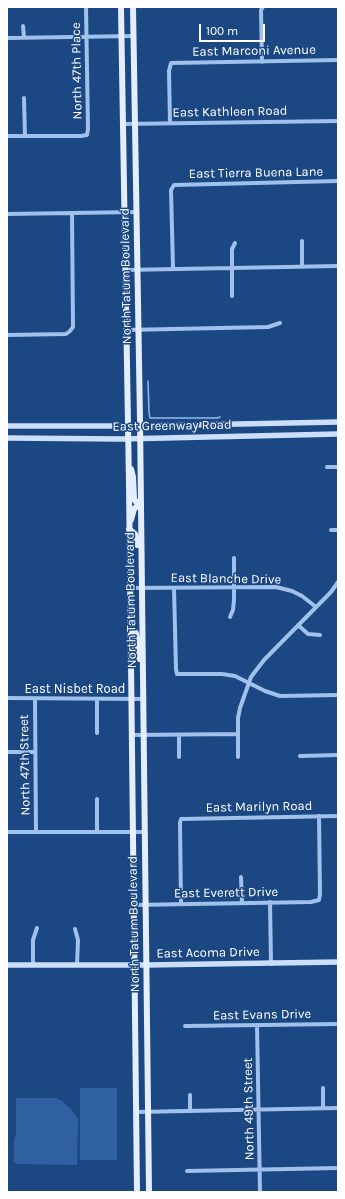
<!DOCTYPE html>
<html>
<head>
<meta charset="utf-8">
<style>
	body { margin:0 }
	#map { position:relative; width:345px; height:1199px; overflow:hidden; background:#1b4783; font-family:Karla,sans-serif }
	canvas { display:block }
	.frame { position:absolute; inset:0; border:8px solid #fff; pointer-events:none }
	.scale { position:absolute; left:199px; top:24px; width:66px; height:18px; box-sizing:border-box; border:2px solid #fff; border-top:0; padding-left:5px; font-size:12px; line-height:14px; white-space:nowrap; color:#fff; -webkit-text-stroke:3px #1b4783; paint-order:stroke }
</style>
</head>
<body>
<div id="map">
<canvas width="345" height="1199"></canvas>
<div class="frame"></div>
<div class="scale">100 m</div>
</div>
<script>
const ctx = document.querySelector('canvas').getContext('2d');
ctx.lineJoin = 'round';
function fill(path, color) { ctx.fillStyle = color; ctx.fill(path, 'evenodd'); }
const toPath = rows => new Path2D(rows.map(r => 'M' + r).join(''));
function strokePath(path, color, width, dash) { ctx.strokeStyle = color; ctx.lineWidth = width; ctx.lineCap = dash ? 'butt' : 'round'; ctx.setLineDash(dash || []); ctx.stroke(path); }
function write(font, color, halo, rows, align = 'center') {
  ctx.font = font + ' Karla,sans-serif'; ctx.lineWidth = 3; ctx.setLineDash([]); ctx.textBaseline = 'middle'; ctx.strokeStyle = halo; ctx.fillStyle = color; for (const [text, x, y, turn = 0] of rows) {
    ctx.save(); ctx.translate(x, y); ctx.rotate((+turn || 0) * Math.PI / 180); ctx.textAlign = isNaN(turn) ? turn : align; if (halo) ctx.strokeText(text, 0, 0); ctx.fillText(text, 0, 0); ctx.restore();
  }
}
const green = toPath([
	[80,1088,117,1088,117,1160,80,1160],
	[16,1098,55,1098,62,1101,70,1108,78,1118,77,1165,17,1164,14,1162,14,1141,16,1133]
]);
const stream = toPath([
	[148,381,149,412,150,418,217,418,220,417]
]);
const street = toPath([
	[23,26,24,37],
	[7,38,134,36],
	[262,62,261,10,263,7],
	[24,98,25,136],
	[170,123,169,71,171,63,338,60],
	[123,124,338,121],
	[7,136,81,136,87,135,88,129,86,7],
	[7,214,136,212],
	[302,241,302,266],
	[173,268,171,190,174,185,338,181],
	[125,270,338,266],
	[232,296,232,249,235,243],
	[126,330,268,327,280,323],
	[7,335,66,334,70,331,73,327,72,213],
	[327,467,338,467],
	[331,530,338,530],
	[130,588,276,587,292,591,302,596,316,607],
	[174,588,176,669,177,674,222,674,235,676,265,691,280,696,338,695],
	[230,617,233,610,234,600,234,558],
	[298,625,308,634,320,635],
	[7,698,143,699],
	[35,699,36,832],
	[97,733,97,699],
	[132,735,238,734],
	[179,735,179,757],
	[7,752,35,752],
	[300,756,338,755],
	[238,757,238,718,240,708,251,677,264,660,331,592,338,582],
	[7,832,144,832],
	[97,832,97,799],
	[241,877,242,903],
	[270,902,271,964],
	[181,903,180,823,181,819,338,816],
	[133,905,311,902,319,900,320,894,319,816],
	[75,929,78,940,77,965],
	[33,965,33,940,37,928],
	[257,1025,260,1192],
	[185,1026,338,1024],
	[323,1088,323,1108],
	[190,1095,190,1111],
	[136,1112,338,1108],
	[187,1171,338,1168]
]);
const secondary = toPath([
	[7,426,140,426,338,422],
	[7,438,121,439,338,434],
	[7,965,146,965,338,962]
]);
const primary = toPath([
	[121,7,129,484,137,1192],
	[133,7,140,420,149,1192],
	[131,469,133,477,134,499,137,503,140,504],
	[131,520,134,509,140,504],
	[129,529,135,534,137,545],
	[130,630,136,633,139,659]
]);
const streetNames = [
	["East Marconi Avenue",254,51,-1],
	["North 47th Place",77,71,-91],
	["East Kathleen Road",230,112,-1],
	["East Tierra Buena Lane",256,173,-1],
	["North Tatum Boulevard",126,276,-91],
	["East Greenway Road",172,426,-1],
	["East Blanche Drive",226,579,1],
	["North Tatum Boulevard",131,600,-91],
	["East Nisbet Road",75,689],
	["North 47th Street",25,765,-91],
	["East Marilyn Road",259,807,-1],
	["East Everett Drive",226,893,-1],
	["North Tatum Boulevard",134,924,-91],
	["East Acoma Drive",208,953,-1],
	["East Evans Drive",262,1015,-1],
	["North 49th Street",249,1109,-91]
];
fill(green, '#2e60a2');
strokePath(stream, '#93bbed', 1.5);
strokePath(street, '#a0c1eb', 4);
strokePath(secondary, '#ccdef8', 5.5);
strokePath(primary, '#e4eeff', 6);
write('13px', '#fff', '#1b4783', streetNames);
</script>
</body>
</html>
